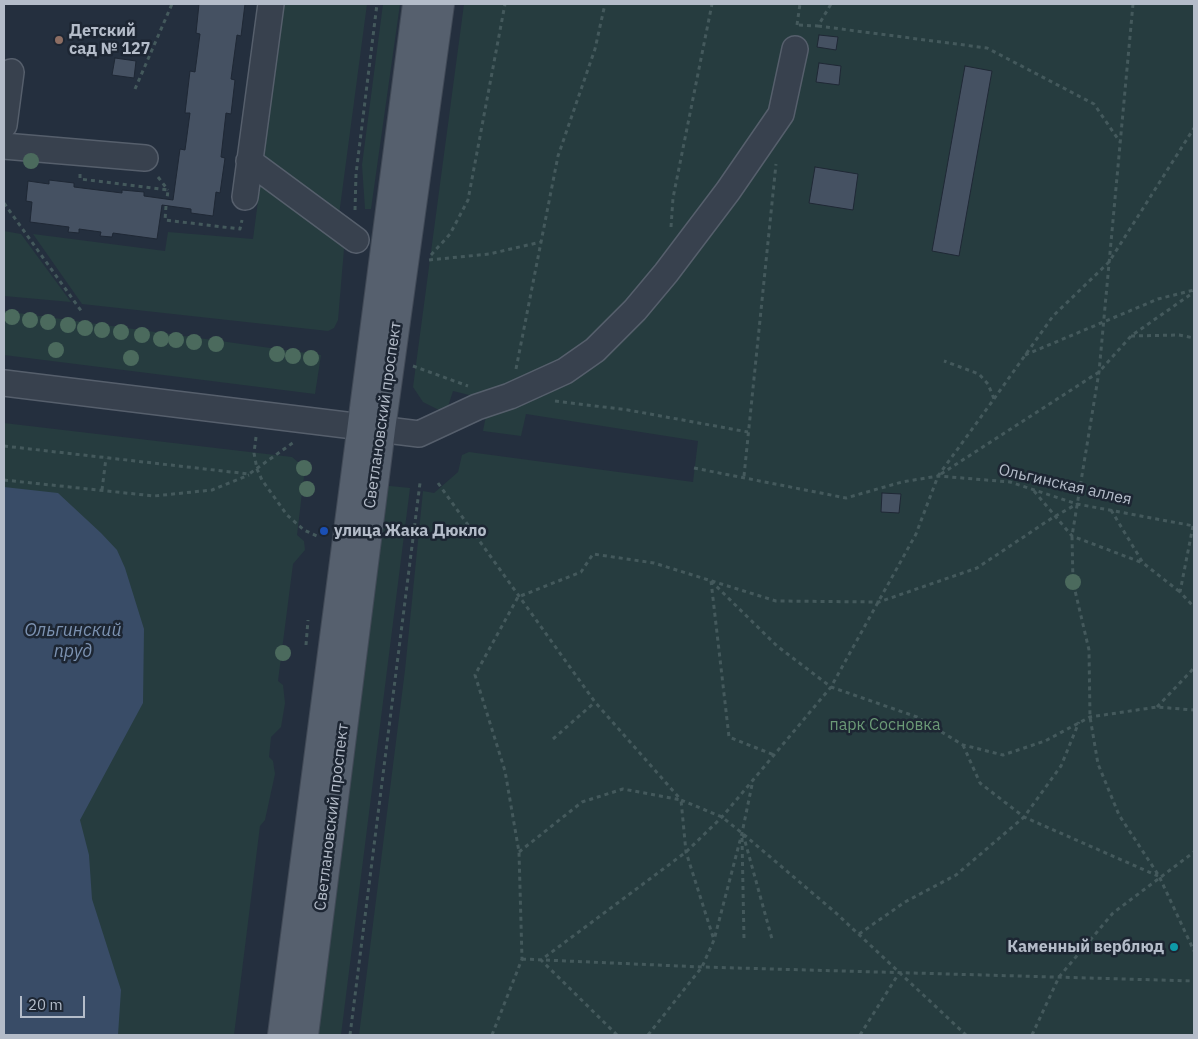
<!DOCTYPE html>
<html>
<head>
<meta charset="utf-8">
<style>
	body { margin:0 }
	#map { position:relative; width:1198px; height:1039px; overflow:hidden; background:#242f3e; font-family:"IBM Plex Sans",sans-serif }
	canvas { display:block }
	.frame { position:absolute; inset:0; border:5px solid #b4bcc9; pointer-events:none }
	.scale { position:absolute; left:20px; top:996px; width:65px; height:22px; box-sizing:border-box; border:2px solid #b4bcc9; border-top:0; padding-left:6px; font-size:15px; line-height:18px; white-space:nowrap; color:#b4bcc9; -webkit-text-stroke:4px #1d2633; paint-order:stroke }
</style>
</head>
<body>
<div id="map">
<canvas width="1198" height="1039"></canvas>
<div class="frame"></div>
<div class="scale">20 m</div>
</div>
<script>
const ctx = document.querySelector('canvas').getContext('2d');
ctx.lineJoin = 'round';
function fill(path, color) { ctx.fillStyle = color; ctx.fill(path, 'evenodd'); }
const toPath = rows => new Path2D(rows.map(r => 'M' + r).join(''));
function strokePath(path, color, width, dash) { ctx.strokeStyle = color; ctx.lineWidth = width; ctx.lineCap = dash ? 'butt' : 'round'; ctx.setLineDash(dash || []); ctx.stroke(path); }
function write(font, color, halo, rows, align = 'center') {
  ctx.font = font + ' "IBM Plex Sans",sans-serif'; ctx.lineWidth = 5; ctx.setLineDash([]); ctx.textBaseline = 'middle'; ctx.strokeStyle = halo; ctx.fillStyle = color; for (const [text, x, y, turn = 0] of rows) {
    ctx.save(); ctx.translate(x, y); ctx.rotate((+turn || 0) * Math.PI / 180); ctx.textAlign = isNaN(turn) ? turn : align; if (halo) ctx.strokeText(text, 0, 0); ctx.fillText(text, 0, 0); ctx.restore();
  }
}
const green = toPath([
	[278,4,367,4,339,215,256,155],
	[383,4,400,4,371,209,365,209,362,165],
	[464,4,1194,4,1194,1035,359,1035,405,670,423,491,434,493,458,472,462,455,469,452,693,482,698,441,526,414,521,436,483,431,488,406,473,396,453,391,447,410,439,410,423,402,413,387],
	[261,178,345,237,338,320,334,328,328,331,82,304,33,234,165,251,168,232,253,239],
	[4,231,21,234,71,302,4,296],
	[4,311,321,355,315,394,4,355],
	[4,423,292,457,305,468,297,535,304,541,305,550,293,564,278,681,283,685,285,703,281,727,271,737,269,757,273,761,275,774,265,820,260,826,234,1035,4,1035],
	[380,485,410,488,341,1035,311,1035]
]);
const water = toPath([
	[4,487,58,493,101,533,117,550,125,568,144,629,143,703,80,820,89,855,92,899,121,990,118,1035,4,1035]
]);
const building = toPath([
	[199,4,245,4,241,36,237,35,231,79,235,80,231,114,226,113,221,157,225,158,220,193,216,192,213,216,191,213,191,209,162,205,157,239,113,233,112,237,100,236,101,232,79,229,79,233,68,232,69,227,30,222,32,202,26,201,28,181,49,184,49,180,74,183,74,187,122,193,122,190,144,192,144,196,173,200,180,149,185,150,190,113,185,113,190,71,195,72,200,34,196,33,199,4],
	[819,35,838,37,836,50,817,47,819,35],
	[115,58,136,61,134,78,112,75,115,58],
	[819,63,841,66,839,85,816,82,819,63],
	[965,66,992,71,959,256,932,251,965,66],
	[815,167,858,174,853,210,809,203,815,167],
	[882,493,901,494,899,513,881,512,882,493]
]);
const path = toPath([
	[1133,4,1099,372,1072,536,1073,582,1089,650,1090,717,1098,764,1119,815,1159,876,1194,951],
	[797,25,800,4],
	[799,25,818,26,831,4],
	[818,26,987,48,1094,104,1120,142],
	[135,89,172,4],
	[80,174,80,179,168,190,167,199],
	[158,177,168,190],
	[4,203,82,312],
	[166,206,165,220,240,229,242,220],
	[355,210,356,174,377,4],
	[671,227,673,198,712,4],
	[431,255,450,234,468,200,505,4],
	[429,260,489,254,541,242],
	[1131,336,1179,335,1194,338],
	[1025,355,1158,299,1194,290],
	[413,366,468,386],
	[516,369,558,156,595,49,605,4],
	[994,399,1053,316,1109,262,1194,128],
	[555,401,628,410,748,432],
	[256,437,254,453,257,469,262,480,287,515,304,530,319,537],
	[4,446,249,474,294,442],
	[694,468,846,498,902,482,938,476,1010,482,1077,504,1194,526],
	[941,474,1099,372,1131,336,1194,292],
	[744,476,776,164],
	[4,480,154,496,212,490,249,475],
	[438,483,595,702,681,800,722,817,742,833,836,913,966,1035],
	[102,490,106,458],
	[1034,491,1072,536,1143,563],
	[1111,510,1143,563,1180,592],
	[1193,526,1180,592,1194,607],
	[711,581,777,646,831,687,917,717,963,745,1003,755,1045,741,1090,717,1157,707,1194,710],
	[711,581,729,737,774,755],
	[306,645,308,620],
	[1157,707,1194,668],
	[553,739,595,702],
	[963,745,980,783,1024,817,1158,876],
	[743,834,772,939],
	[742,838,744,939],
	[519,852,582,802,623,789,681,800,686,852,714,940],
	[859,934,905,902,956,875,1024,817,1061,766,1079,722],
	[522,959,702,967,1194,981],
	[350,1035,420,483],
	[492,1035,522,959,519,852,505,771,475,675,518,597,581,572,593,554,654,563,776,601,879,602,977,568,1052,518,1077,504],
	[617,1035,541,960,686,852,722,817,831,687,916,534,938,476,994,399,988,384,979,374,944,361],
	[648,1035,702,967,714,940,742,833,753,780],
	[860,1035,899,973],
	[1032,1035,1059,977,1113,913,1194,852]
]);
const minor = toPath([
	[4,125,11,72],
	[4,146,145,158],
	[249,161,356,240],
	[245,197,271,4],
	[4,383,419,434,477,407,510,396,565,371,595,350,635,310,666,273,728,191,781,114,795,49]
]);
const major = toPath([
	[282,1035,417,4],
	[304,1035,381,429,440,4]
]);
const trees = [
	[31,161],
	[12,317],
	[30,320],
	[48,322],
	[68,325],
	[85,328],
	[102,330],
	[121,332],
	[142,335],
	[161,339],
	[176,340],
	[194,342],
	[216,344],
	[56,350],
	[277,354],
	[293,356],
	[131,358],
	[311,358],
	[304,468],
	[307,489],
	[1073,582],
	[283,653]
];
const markers = [
	[59,40,5,"#8d6e63"],
	[324,531,5,"#1a4fb4"],
	[1174,947,5,"#0f9aa8"]
];
const poiNames = [
	["Детский",69,31],
	["сад № 127",69,49],
	["улица Жака Дюкло",334,531],
	["Каменный верблюд",1164,947,"right"]
];
const streetNames = [
	["Светлановский проспект",383,415,-82],
	["Ольгинская аллея",1065,485,13],
	["Светлановский проспект",332,817,-83]
];
const parkNames = [
	["парк Сосновка",885,725]
];
const waterNames = [
	["Ольгинский",73,631],
	["пруд",73,652]
];
fill(green, '#263c3f');
fill(water, '#394c67');
fill(building, '#455162');
strokePath(building, '#1f2835', 1);
strokePath(minor, '#565f6c', 28);
strokePath(major, '#414a57', 30);
strokePath(path, '#44595c', 3, [4, 4]);
strokePath(minor, '#38414e', 25);
strokePath(major, '#56606e', 28);
ctx.fillStyle = '#4b6a5d';
for (const [x, y] of trees) { ctx.beginPath(); ctx.arc(x, y, 8, 0, 2 * Math.PI); ctx.fill(); }
for (const [x, y, r, color] of markers) { const dot = new Path2D(); dot.arc(x, y, r, 0, 2 * Math.PI); ctx.fillStyle = color; ctx.fill(dot); strokePath(dot, '#1d2633', 2); }
write('bold 16px', '#b4bcc9', '#1d2633', poiNames, 'left');
write('16px', '#b4bcc9', '#1d2633', streetNames);
write('16px', '#6b9a76', '#1d2633', parkNames);
write('italic 18px', '#7c92b1', '#1d2633', waterNames);
</script>
</body>
</html>
